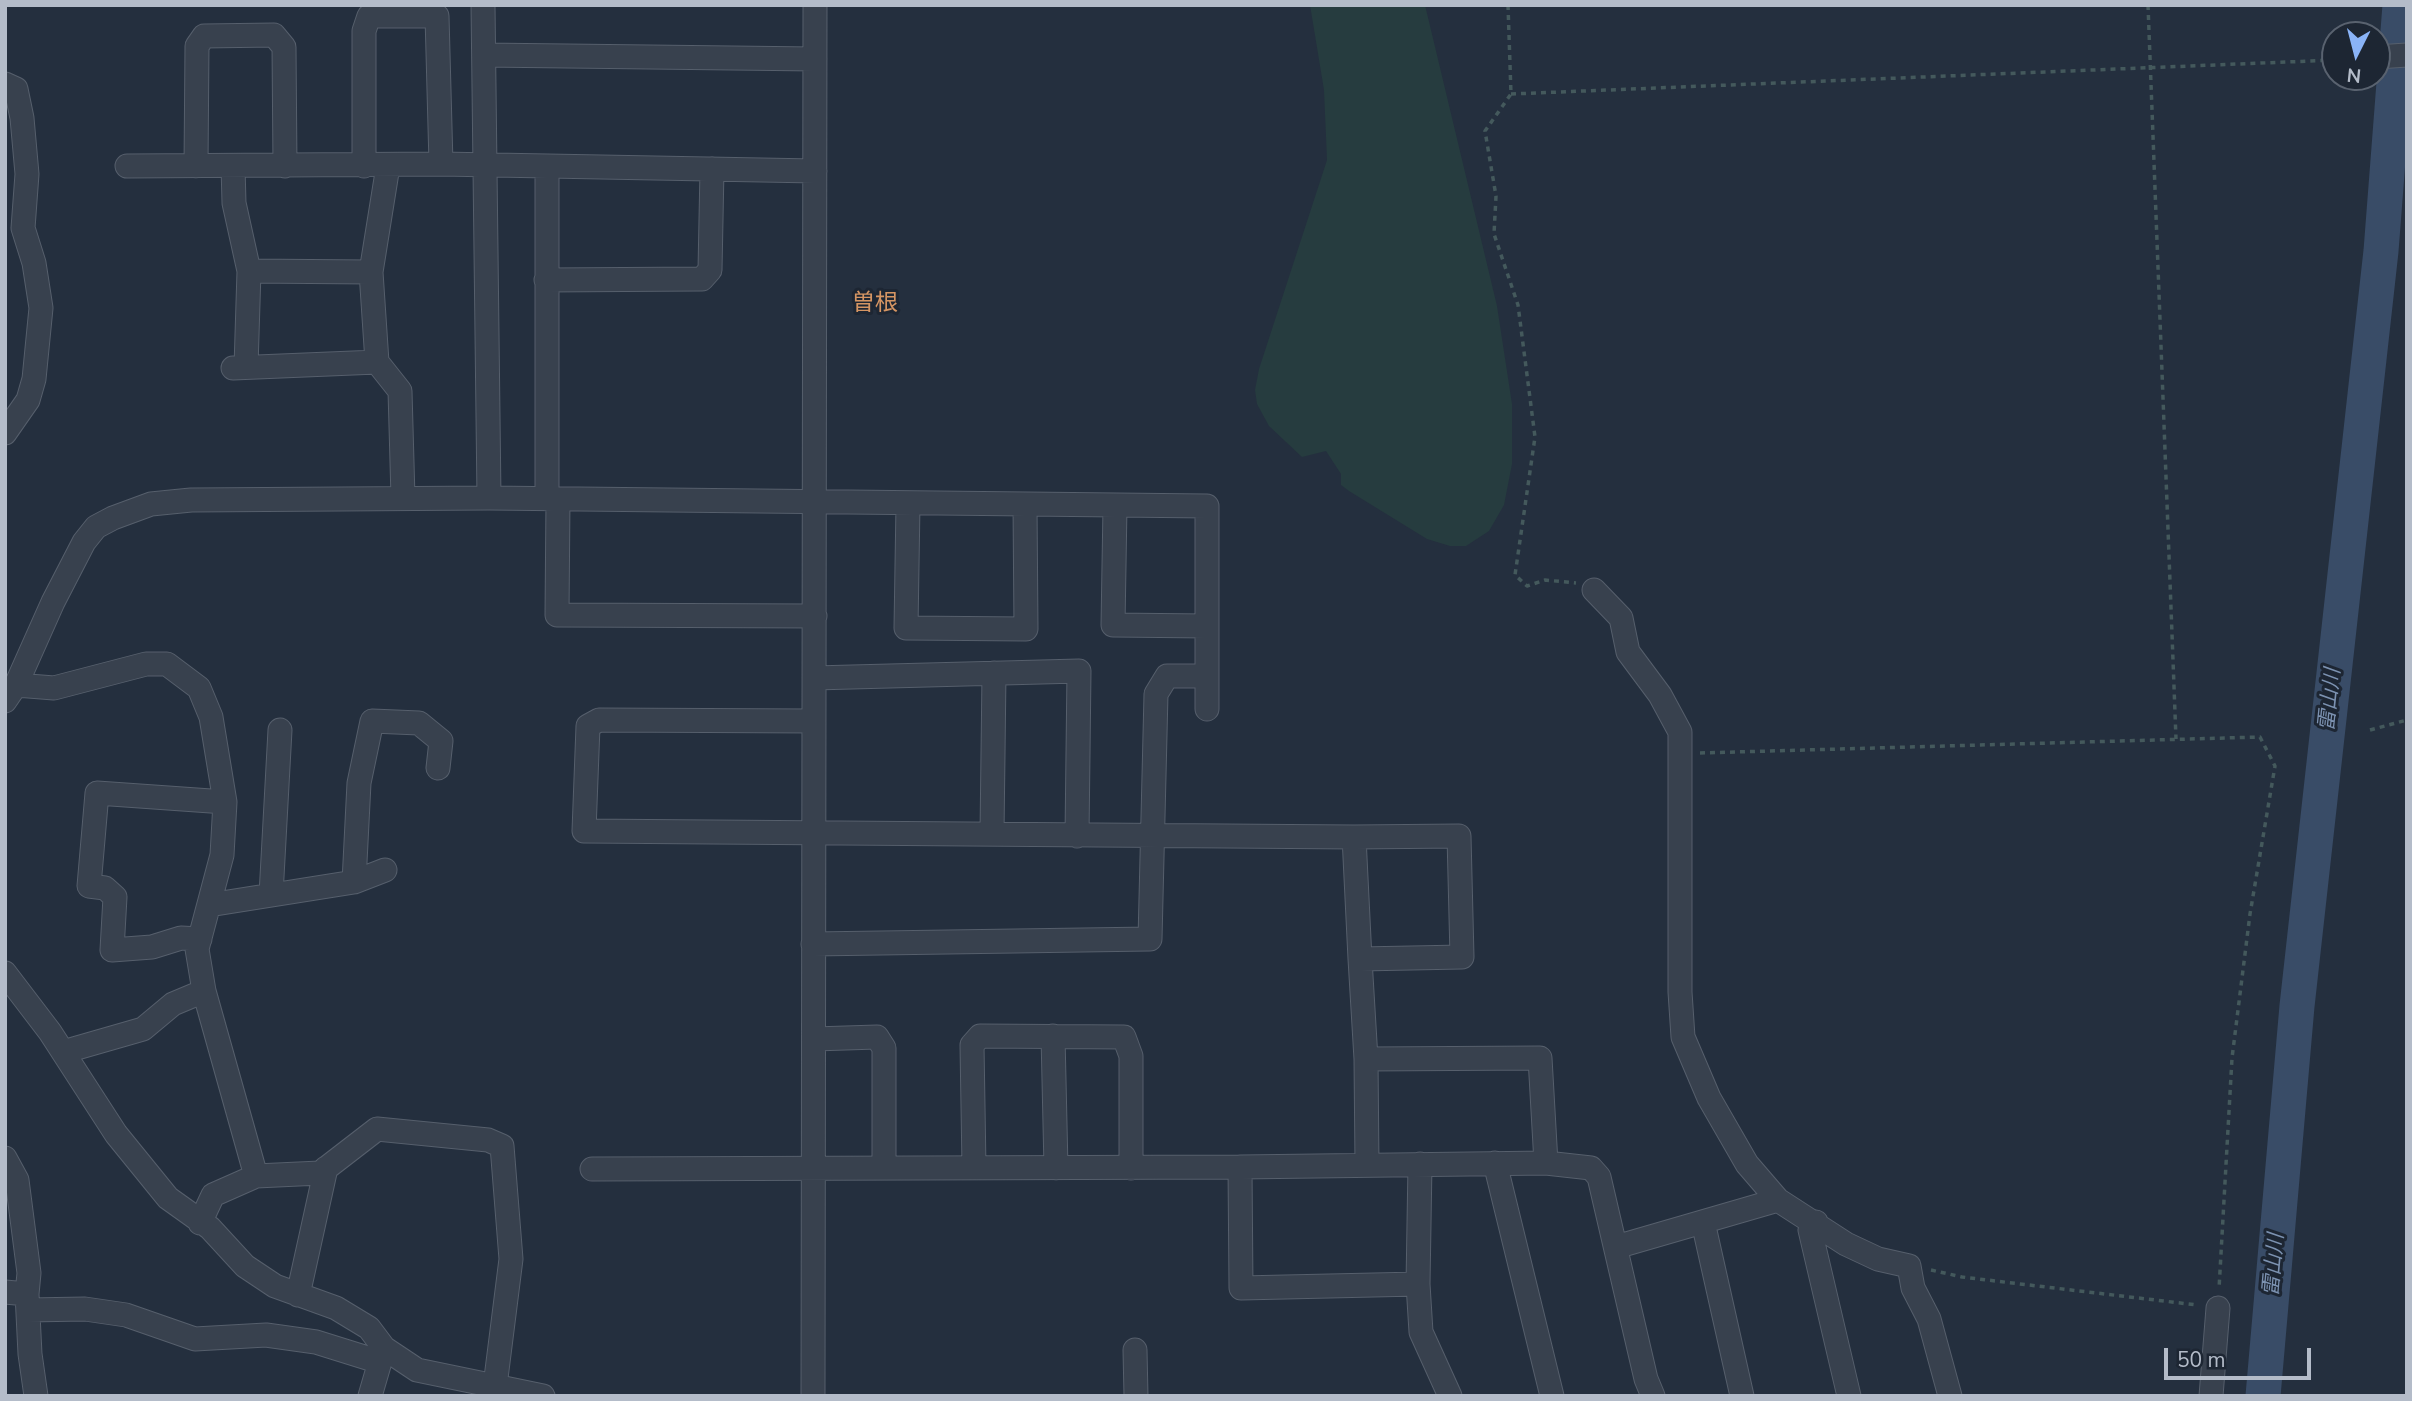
<!DOCTYPE html>
<html>
<head>
<meta charset="utf-8">
<style>
	body { margin:0 }
	#map { position:relative; width:2412px; height:1401px; overflow:hidden; background:#242f3e; font-family:"Nunito Sans",sans-serif }
	canvas { display:block }
	.frame { position:absolute; inset:0; border:7px solid #b4bcc9; pointer-events:none }
	.north { position:absolute; left:2321px; top:21px; width:70px; height:70px; box-sizing:border-box; background:#1d2633; border:2px solid #59626f; border-radius:50%; rotate:186deg; font-size:19px; font-weight:700; line-height:28px; text-align:center; color:#b4bcc9 }
	.north::after { content:''; display:block; margin:auto; width:24px; height:32px; background:#8ab4f8; clip-path:polygon(50% 0,100% 100%,50% 72%,0 100%) }
	.scale { position:absolute; left:2164px; top:1348px; width:147px; height:32px; box-sizing:border-box; border:4px solid #b4bcc9; border-top:0; padding-left:9px; font-size:21px; line-height:24px; white-space:nowrap; color:#b4bcc9; -webkit-text-stroke:5px #1d2633; paint-order:stroke }
</style>
</head>
<body>
<div id="map">
<canvas width="2412" height="1401"></canvas>
<div class="frame"></div>
<div class="north">N</div>
<div class="scale">50 m</div>
</div>
<script>
const ctx = document.querySelector('canvas').getContext('2d');
ctx.lineJoin = 'round';
function fill(path, color) { ctx.fillStyle = color; ctx.fill(path, 'evenodd'); }
const toPath = rows => new Path2D(rows.map(r => 'M' + r).join(''));
function strokePath(path, color, width, dash) { ctx.strokeStyle = color; ctx.lineWidth = width; ctx.lineCap = dash ? 'butt' : 'round'; ctx.setLineDash(dash || []); ctx.stroke(path); }
function write(font, color, halo, rows, align = 'center') {
  ctx.font = font + ' "Nunito Sans","Noto Sans JP",sans-serif'; ctx.lineWidth = 6; ctx.setLineDash([]); ctx.textBaseline = 'middle'; ctx.strokeStyle = halo; ctx.fillStyle = color; for (const [text, x, y, turn = 0] of rows) {
    ctx.save(); ctx.translate(x, y); ctx.rotate((+turn || 0) * Math.PI / 180); ctx.textAlign = isNaN(turn) ? turn : align; if (halo) ctx.strokeText(text, 0, 0); ctx.fillText(text, 0, 0); ctx.restore();
  }
}
const green = toPath([
	[1310,5,1425,5,1497,306,1512,404,1512,464,1504,505,1489,531,1466,546,1450,546,1427,539,1349,491,1341,485,1341,474,1326,451,1302,457,1269,426,1257,404,1255,390,1259,369,1327,160,1324,90]
]);
const river = toPath([
	[2263,1396,2297,1006,2381,251,2400,5]
]);
const path = toPath([
	[1508,5,1511,94,1485,131,1496,196,1494,234,1518,305,1535,437,1515,575,1527,586,1545,580,1576,583],
	[2148,5,2176,739],
	[1511,94,2335,60],
	[2370,730,2407,720],
	[1700,753,2260,737,2275,766,2250,914,2232,1058,2219,1289],
	[1931,1270,1962,1277,2197,1305]
]);
const minor = toPath([
	[483,5,489,498],
	[484,55,815,59],
	[2377,57,2407,55],
	[5,84,16,89,22,118,27,174,23,228,34,263,41,308,34,379,28,400,5,433],
	[127,166,441,164,815,171],
	[196,166,197,46,204,36,274,35,284,47,285,166],
	[233,166,234,203,249,271,246,367],
	[364,166,364,31,369,16,437,16,441,164],
	[388,166,371,272,377,362,400,391,403,498],
	[249,271,371,272],
	[546,280,702,279,710,270,712,169],
	[233,368,377,362],
	[547,499,547,167],
	[558,499,557,615,815,616],
	[908,504,906,628,1026,629,1025,505],
	[1115,506,1113,625,1207,626],
	[1594,590,1621,618,1628,652,1660,695,1680,732,1680,992,1683,1037,1709,1098,1747,1164,1778,1200,1846,1244,1878,1259,1909,1266,1913,1288,1929,1319,1950,1396],
	[814,678,1079,671,1077,836],
	[16,685,54,688,146,664,167,664,199,688,211,717,225,802,222,855,197,949,204,991,256,1176],
	[5,701,16,685,53,602,84,542,96,527,113,518,151,504,191,500,489,498,1207,506,1207,709],
	[814,721,599,720,588,726,584,831,1354,837],
	[992,834,994,673],
	[354,882,359,783,372,721,419,723,441,741,438,768],
	[271,895,280,730],
	[209,905,354,882,385,870],
	[200,939,181,938,152,947,112,950,115,897,105,888,89,886,97,793,225,802],
	[813,944,1150,939,1156,694,1167,676,1207,676],
	[1360,959,1462,957,1459,836,1354,837,1360,959,1366,1059],
	[5,973,50,1032,116,1134,168,1198,210,1228,245,1266,275,1286,336,1308,369,1328,384,1348,417,1370,543,1396],
	[1053,1036,1056,1168],
	[814,1039,877,1037,884,1048,884,1168],
	[63,1052,143,1029,173,1004,204,991],
	[5,1158,17,1180,29,1273,27,1294,30,1354,36,1396],
	[1495,1163,1552,1396],
	[1367,1165,1366,1059,1540,1058,1546,1163],
	[1240,1167,1241,1288,1418,1284,1421,1332,1450,1396],
	[974,1168,972,1045,980,1036,1124,1037,1131,1056,1131,1168],
	[592,1169,1240,1167,1546,1163,1591,1168,1599,1177,1646,1379,1653,1396],
	[1703,1222,1742,1396],
	[1816,1222,1810,1230,1849,1396],
	[200,1223,213,1195,256,1176,320,1173,377,1129,488,1140,502,1146,511,1259,495,1386],
	[1616,1247,1778,1200],
	[1418,1284,1420,1164],
	[5,1292,27,1294],
	[298,1295,326,1168],
	[28,1310,85,1309,126,1315,195,1339,266,1335,316,1342,380,1362],
	[1135,1350,1136,1396],
	[370,1396,384,1348],
	[813,1396,815,5],
	[2211,1396,2218,1308]
]);
const waterNames = [
	["雷山川",2331,700,-84],
	["雷山川",2275,1265,-85]
];
const quarterNames = [
	["曽根",875,304]
];
fill(green, '#263c3f');
strokePath(river, '#394c67', 35);
strokePath(minor, '#565f6c', 25);
strokePath(path, '#44595c', 3.5, [5, 5]);
strokePath(minor, '#38414e', 23);
write('italic 21px', '#7c92b1', '#1d2633', waterNames);
write('23px', '#d59563', '#1d2633', quarterNames);
</script>
</body>
</html>
